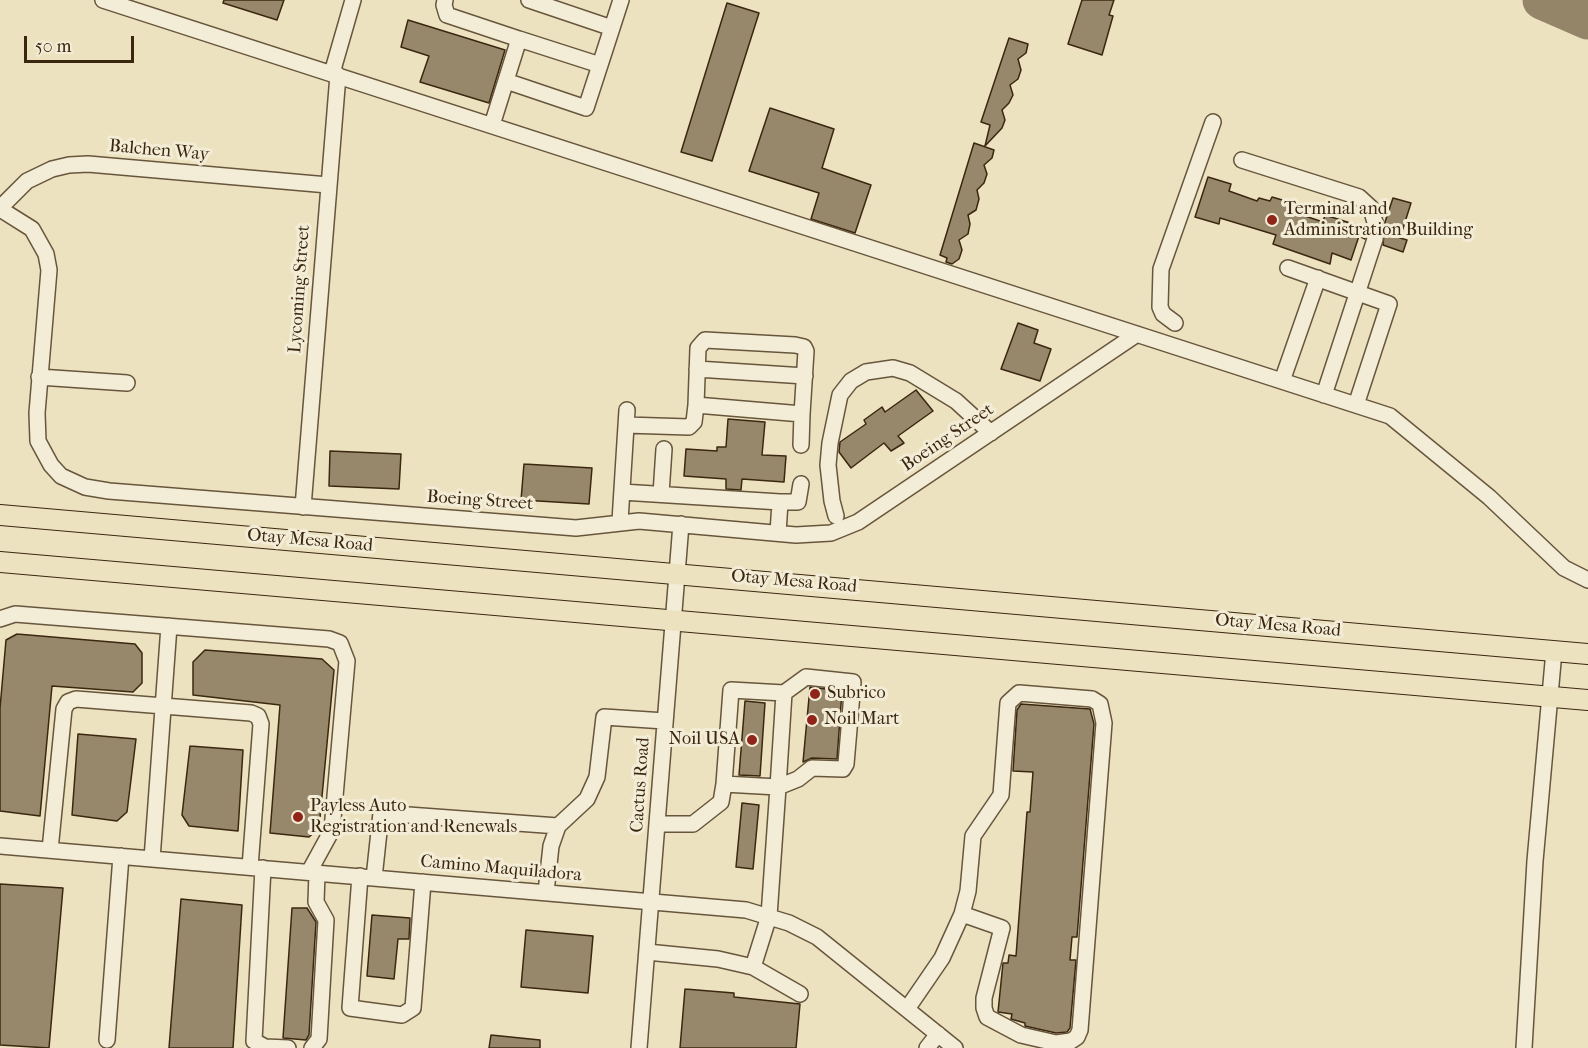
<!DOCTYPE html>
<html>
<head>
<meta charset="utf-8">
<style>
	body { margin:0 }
	#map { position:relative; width:1588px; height:1048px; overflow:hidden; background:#ece2c0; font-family:"IM FELL French Canon",serif }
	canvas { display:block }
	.scale { position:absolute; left:24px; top:36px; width:110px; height:27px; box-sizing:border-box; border:3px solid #3b2710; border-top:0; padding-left:8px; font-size:18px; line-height:21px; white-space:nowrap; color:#3b2710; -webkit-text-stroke:4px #f3ecd6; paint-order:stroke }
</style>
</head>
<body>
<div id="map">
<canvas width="1588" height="1048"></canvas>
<div class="scale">50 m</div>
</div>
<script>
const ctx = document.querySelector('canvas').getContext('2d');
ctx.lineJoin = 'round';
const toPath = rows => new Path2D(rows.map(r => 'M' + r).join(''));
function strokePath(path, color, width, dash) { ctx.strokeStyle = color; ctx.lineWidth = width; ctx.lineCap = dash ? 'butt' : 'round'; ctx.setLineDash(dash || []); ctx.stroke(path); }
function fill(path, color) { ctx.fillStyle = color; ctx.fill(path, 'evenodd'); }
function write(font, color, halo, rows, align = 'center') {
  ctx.font = font + ' "IM FELL French Canon",serif'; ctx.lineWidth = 6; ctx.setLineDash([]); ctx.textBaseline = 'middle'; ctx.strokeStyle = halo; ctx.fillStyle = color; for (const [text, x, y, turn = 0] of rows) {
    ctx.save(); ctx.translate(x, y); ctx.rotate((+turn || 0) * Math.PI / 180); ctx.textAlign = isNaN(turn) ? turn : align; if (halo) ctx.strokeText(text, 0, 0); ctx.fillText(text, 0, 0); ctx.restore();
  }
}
const taxiway = toPath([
	[1542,0,1588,20]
]);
const building = toPath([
	[224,0,284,0,277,20,223,3,224,0],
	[1082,0,1114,0,1109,15,1113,16,1102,55,1068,44,1082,0],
	[727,3,759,13,712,161,681,152,727,3],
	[408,20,505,50,489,103,420,82,429,56,401,47,408,20],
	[1009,38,1028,44,1026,53,1018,59,1021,70,1018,79,1010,85,1013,95,1009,103,1002,110,1005,120,1002,128,985,146,990,125,981,122,1009,38],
	[770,108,834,129,822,168,871,185,855,233,811,219,819,193,749,171,770,108],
	[974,143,994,150,992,158,984,165,987,174,984,183,977,190,979,199,976,210,968,215,970,224,968,234,959,240,962,250,959,259,952,264,946,262,947,258,940,255,974,143],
	[1208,177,1231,184,1229,191,1257,201,1259,198,1270,201,1272,197,1296,204,1293,212,1323,222,1325,215,1366,228,1365,239,1359,236,1351,260,1332,253,1330,264,1273,244,1276,235,1220,218,1219,224,1195,217,1208,177],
	[1393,198,1411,203,1400,238,1407,240,1403,252,1383,245,1385,222,1393,198],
	[1018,323,1038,330,1034,343,1051,349,1040,381,1001,369,1018,323],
	[916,390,933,411,898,436,904,443,891,451,884,443,851,468,839,452,840,442,866,424,864,420,882,407,885,412,916,390],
	[728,419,765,422,762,455,786,456,784,482,742,479,741,490,726,489,726,479,684,476,686,449,717,451,717,447,726,447,728,419],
	[330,451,401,454,399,489,329,486,330,451],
	[524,464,592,468,589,504,521,500,524,464],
	[17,634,135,644,142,653,142,683,133,692,52,686,40,816,0,811,0,708,6,640,17,634],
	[205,650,322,659,334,670,319,828,309,837,270,833,280,705,193,695,193,662,205,650],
	[810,687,842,691,837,759,812,758,803,762,810,687],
	[745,701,765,703,760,776,739,775,745,701],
	[1021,704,1090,709,1094,724,1077,937,1072,937,1070,960,1076,960,1070,1028,1067,1032,1056,1033,1025,1026,1025,1023,1011,1019,1012,1014,998,1012,1003,963,1008,963,1009,955,1016,956,1027,812,1030,812,1033,772,1013,771,1017,710,1021,704],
	[78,734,136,739,127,812,117,821,72,815,78,734],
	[190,746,243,750,238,831,189,826,182,815,190,746],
	[742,803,759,805,753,869,736,867,742,803],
	[0,884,63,888,49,1048,0,1045,0,884],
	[181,899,242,905,233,1048,169,1048,181,899],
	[292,908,307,908,316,922,309,1035,306,1040,283,1038,292,908],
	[372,915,410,918,409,939,398,939,394,979,367,976,372,915],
	[526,930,593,936,588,993,521,987,526,930],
	[685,989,734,993,734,997,800,1004,796,1048,680,1048,685,989],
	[491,1035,540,1040,540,1048,489,1048,491,1035]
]);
const minor = toPath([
	[103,0,1390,416,1489,497,1564,568,1588,580],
	[445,0,444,5,447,15,519,39],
	[529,0,612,28],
	[600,65,621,0],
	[332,73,353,0],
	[492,125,519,39,600,65,586,108,506,81],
	[1242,160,1359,197,1371,208,1376,226,1375,239,1324,395],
	[0,208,27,181,52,169,69,165,88,164,328,185],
	[0,209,32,229,46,254,49,270,37,413,38,441,51,465,61,476,85,487,109,491,576,528,639,521,796,535,831,533,858,522,1137,334],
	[1288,268,1389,304,1356,405],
	[1175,323,1163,314,1160,307,1161,269,1213,122],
	[697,369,805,376],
	[39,377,127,383],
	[1282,381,1318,278],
	[696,405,698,348,705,340,795,345,804,347,806,351,802,414],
	[626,425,689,427,694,422,696,405,802,414,801,445],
	[622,492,780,502,778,533],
	[661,494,664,449],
	[780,502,798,502,801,484],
	[303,507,338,75],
	[836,516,832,501,828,465,830,443,840,395,851,381,866,372,893,368,910,373,956,401,991,433],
	[620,521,627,410],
	[0,619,15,614,329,639,340,643,347,661,332,830,309,872],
	[657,824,693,824,721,802,724,784],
	[0,846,746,910,789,923,817,937,955,1048],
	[50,850,64,709,68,702,76,699,251,713,258,716,261,724,250,867],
	[152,859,169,626],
	[263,868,254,1041,265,1047,288,1048],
	[360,876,350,1008,402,1015,413,1008,423,882],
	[374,878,381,813,558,826],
	[546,892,551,846,558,826,587,799,597,777,604,717,665,721],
	[647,952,718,959,753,967,769,916,778,787,784,693,731,690,724,784,778,787,798,779,812,768,843,769,846,764,853,682,806,677,784,693],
	[753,967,800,994],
	[907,1009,942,958,962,914,968,891,973,836,1001,795,1008,703,1019,693,1092,699,1100,704,1104,723,1080,1030,1077,1037,1071,1041,1056,1043,1021,1035,987,1017,984,1008,984,998,1002,928,962,914],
	[107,1040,121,856],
	[312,1048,319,1039,326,920,316,902,317,873],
	[639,1048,681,524],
	[927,1048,938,1034],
	[1524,1048,1535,861,1554,651]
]);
const major = toPath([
	[0,515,1588,654],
	[0,562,1588,700]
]);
const markers = [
	[1272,220,6,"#8f2418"],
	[815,694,6,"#8f2418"],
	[812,720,6,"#8f2418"],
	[752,740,6,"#8f2418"],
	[298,817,6,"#8f2418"]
];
const streetNames = [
	["Balchen Way",159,151,5],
	["Lycoming Street",300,289,-86],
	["Boeing Street",948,438,-34],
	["Boeing Street",480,501,4],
	["Otay Mesa Road",310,541,5],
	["Otay Mesa Road",794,582,5],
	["Otay Mesa Road",1278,626,5],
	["Cactus Road",641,785,-86],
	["Camino Maquiladora",501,869,5]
];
const poiNames = [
	["Terminal and",1284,210],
	["Administration Building",1284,231],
	["Subrico",827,694],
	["Noil Mart",824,720],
	["Noil USA",740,740,"right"],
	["Payless Auto",310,807],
	["Registration and Renewals",310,828]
];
strokePath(taxiway, '#948468', 39);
fill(building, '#97886c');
strokePath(building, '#3b2710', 1.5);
strokePath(minor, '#67563c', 18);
strokePath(major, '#3b2710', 22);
strokePath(minor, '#f3ecd6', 15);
strokePath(major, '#ece2c0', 20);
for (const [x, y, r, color] of markers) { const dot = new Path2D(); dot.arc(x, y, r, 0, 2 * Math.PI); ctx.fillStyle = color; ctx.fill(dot); strokePath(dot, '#f3ecd6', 2); }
write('18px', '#3b2710', '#f3ecd6', streetNames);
write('18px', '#3b2710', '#f3ecd6', poiNames, 'left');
</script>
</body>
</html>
